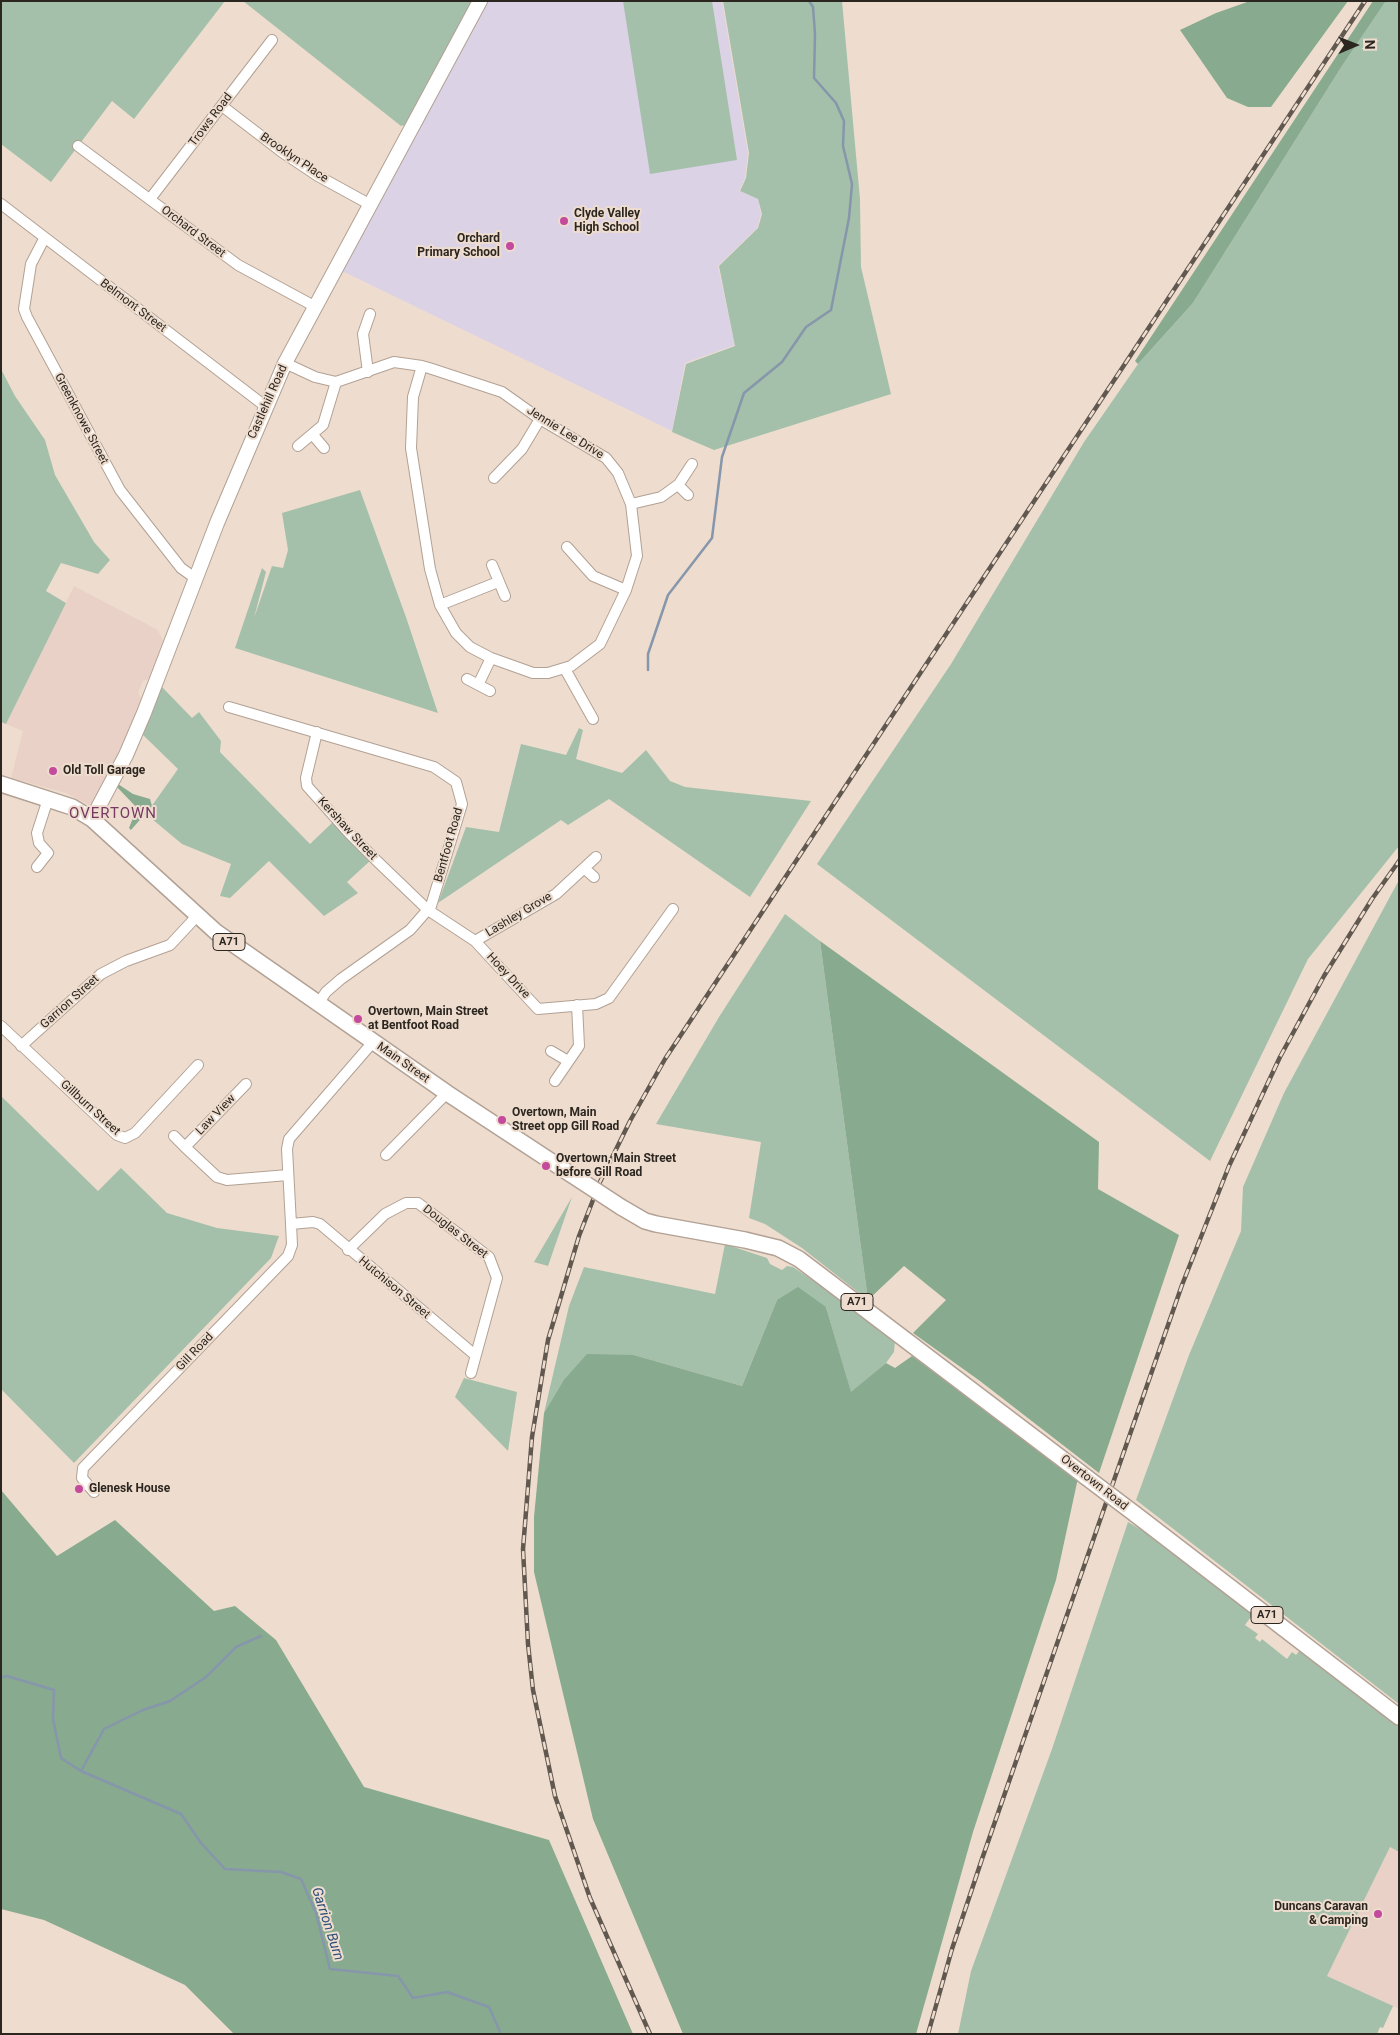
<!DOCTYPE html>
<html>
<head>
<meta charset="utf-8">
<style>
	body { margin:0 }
	#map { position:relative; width:1400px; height:2035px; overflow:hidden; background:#eeddce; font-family:Roboto,sans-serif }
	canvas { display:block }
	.frame { position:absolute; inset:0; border:2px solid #2c2620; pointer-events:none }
	.north { position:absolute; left:1330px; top:20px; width:50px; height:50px; -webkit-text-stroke:4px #eeddce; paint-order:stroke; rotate:89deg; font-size:14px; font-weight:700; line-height:20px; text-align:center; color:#2c2620 }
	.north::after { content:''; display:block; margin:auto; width:18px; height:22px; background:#2c2620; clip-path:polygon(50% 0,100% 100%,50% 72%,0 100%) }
</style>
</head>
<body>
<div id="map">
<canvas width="1400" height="2035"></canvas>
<div class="frame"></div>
<div class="north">N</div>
</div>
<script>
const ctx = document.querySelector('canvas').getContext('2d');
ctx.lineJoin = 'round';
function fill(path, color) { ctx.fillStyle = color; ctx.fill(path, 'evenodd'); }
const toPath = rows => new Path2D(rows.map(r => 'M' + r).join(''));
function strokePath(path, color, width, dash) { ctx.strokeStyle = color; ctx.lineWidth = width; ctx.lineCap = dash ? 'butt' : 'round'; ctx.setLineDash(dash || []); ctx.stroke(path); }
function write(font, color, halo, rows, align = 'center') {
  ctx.font = font + ' Roboto,sans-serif'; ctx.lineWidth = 4; ctx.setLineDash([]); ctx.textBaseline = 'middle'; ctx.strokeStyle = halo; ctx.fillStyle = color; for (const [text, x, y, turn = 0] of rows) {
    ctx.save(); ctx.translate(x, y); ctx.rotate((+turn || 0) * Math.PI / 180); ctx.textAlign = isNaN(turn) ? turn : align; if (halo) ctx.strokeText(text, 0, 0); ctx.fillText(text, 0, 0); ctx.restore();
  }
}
const commercial = toPath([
	[74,586,158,630,163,641,149,679,143,681,138,693,142,699,113,764,105,765,106,778,91,806,66,793,11,778,23,731,6,724],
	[1390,1847,1399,1852,1399,2009,1327,1976]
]);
const education = toPath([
	[487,1,722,1,748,153,745,178,739,191,758,199,761,214,757,228,718,266,735,345,685,363,672,431,342,271]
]);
const green = toPath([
	[1,1,225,1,134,119,112,101,51,182,1,144],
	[243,1,473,1,405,125,401,126],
	[623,1,712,1,737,160,650,174],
	[723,1,842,1,860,199,861,267,891,394,714,450,672,432,686,364,735,346,719,266,758,228,762,214,758,199,740,191,746,178,749,153],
	[1386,1,1399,1,1399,846,1308,959,1210,1161,817,864,951,664,1084,442,1138,364,1193,303,1342,66],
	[1,369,15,396,45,440,55,475,94,542,110,560,98,574,61,563,46,591,66,603,6,724,1,722],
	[360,490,407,620,438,713,235,648,262,568,266,572,254,618,272,566,283,568,288,550,282,513],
	[162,687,192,718,199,712,221,741,220,752,310,844,333,822,370,861,347,882,358,893,324,916,269,861,230,898,220,896,231,864,182,844,146,814,178,769,143,735],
	[579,728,583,730,576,759,622,773,646,750,670,781,685,787,811,801,750,897,609,799,568,825,561,820,438,903,466,827,499,832,521,744,566,755],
	[1399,880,1399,1704,1136,1500,1189,1355,1241,1231,1243,1187,1284,1093],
	[785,914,820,941,868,1300,802,1248,765,1224,749,1218,761,1142,656,1124,719,1017],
	[1,1096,98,1191,121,1168,167,1213,217,1228,279,1236,271,1258,74,1463,1,1389],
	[572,1197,548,1266,534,1262],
	[725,1244,767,1258,770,1264,782,1270,787,1266,793,1267,836,1296,895,1341,894,1352,886,1363,851,1393,826,1307,777,1300,742,1386,634,1355,563,1381,544,1413,569,1306,584,1267,715,1294],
	[464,1378,517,1392,508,1451,455,1397],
	[1128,1522,1152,1536,1253,1614,1245,1625,1258,1634,1255,1638,1260,1642,1262,1639,1287,1659,1292,1652,1296,1655,1300,1650,1399,1727,1399,1852,1390,1847,1327,1976,1393,2006,1383,2028,1380,2027,1377,2034,958,2034,971,1971,1052,1749]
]);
const forest = toPath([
	[1250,1,1348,1,1271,107,1248,107,1227,98,1180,30,1216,13],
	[1373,1,1386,1,1342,66,1193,303,1138,364,1135,361],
	[118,784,133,794,150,799,152,806,131,830,129,828,137,808,117,787],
	[820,941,1099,1142,1098,1189,1179,1235,1099,1473,980,1381,913,1333,946,1300,904,1266,868,1300],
	[798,1287,826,1307,851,1392,886,1363,895,1368,912,1356,1078,1478,1056,1580,973,1832,916,2034,683,2034,593,1819,534,1572,534,1517,544,1413,563,1381,587,1354,634,1355,742,1386,777,1300],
	[1,1490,57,1556,115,1520,214,1611,235,1606,276,1640,364,1787,549,1840,633,2034,234,2034,185,1985,44,1920,1,1909]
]);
const stream = toPath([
	[648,670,648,654,668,595,712,538,722,457,744,393,782,362,806,327,831,310,849,218,852,184,843,146,844,121,836,103,814,78,815,34,813,7,809,1],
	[1,1677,7,1676,54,1690,53,1719,61,1758,81,1771,181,1814,201,1843,225,1869,281,1872,301,1879,316,1913,330,1969,398,1976,413,1998,447,1992,489,2007,501,2034],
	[81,1771,104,1729,143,1710,170,1701,206,1677,236,1647,261,1636]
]);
const street = toPath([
	[222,106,282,152,318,176,369,204],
	[78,146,238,265,314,306],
	[150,199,272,40],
	[1,204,265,406],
	[44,239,31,264,24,309,27,317,120,490,181,568,195,578],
	[285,363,315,377,336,382,394,362,422,366,429,368,502,392,540,419,606,458,618,473,631,504,637,556,626,590,600,644,571,666,548,673,533,673,491,658,470,647,456,633,440,605,430,569,411,448,413,397,422,366],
	[368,372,363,334,370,314],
	[313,435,324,448],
	[298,446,323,425,336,382],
	[494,478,522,449,540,419],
	[678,485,688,495],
	[631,504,661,497,679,484,692,464],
	[567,547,593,576,626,590],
	[492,565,505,596],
	[440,605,498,582],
	[565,669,593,719],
	[467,679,490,691],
	[479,683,491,658],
	[229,707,434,767,456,782,462,804,431,906,410,930,341,979,326,992,318,1004],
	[317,732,306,778,307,786,349,833,378,862,428,910,475,941,538,1009,596,1004,609,998,673,909],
	[37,867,48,853,39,843,37,833,48,799],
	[584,868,594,877],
	[475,941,556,894,596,857],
	[1,1026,117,1135,125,1138,135,1133,198,1065],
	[21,1046,101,974,126,961,170,945,197,916],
	[551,1051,568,1061],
	[555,1081,579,1046,577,1005],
	[174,1136,185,1147,246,1084],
	[185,1147,217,1177,227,1180,288,1175],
	[386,1155,447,1093],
	[291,1224,287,1149,289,1139,373,1042],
	[348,1250,385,1214,406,1203,418,1203,489,1257,497,1278,471,1373],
	[94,1492,82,1478,83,1468,288,1256,292,1245,291,1224,313,1222,320,1224,475,1355]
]);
const secondary = toPath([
	[92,819,126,755,144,713,217,523,285,363,480,1]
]);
const primary = toPath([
	[1,784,72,807,92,819,216,932,447,1093,572,1175],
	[621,1207,645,1221,656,1224,745,1240,778,1248,799,1259,1086,1477],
	[1135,1514,1399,1717]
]);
const rail = toPath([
	[650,2034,590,1898,555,1796,533,1690,528,1644,523,1549,532,1437,548,1340,579,1236,600,1182,630,1121,665,1059,1365,1],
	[928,2034,952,1949,982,1859,1182,1285,1229,1166,1280,1057,1324,976,1372,899,1399,861]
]);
const primaryBridge = toPath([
	[572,1175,621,1207],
	[1086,1477,1135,1514]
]);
const markers = [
	[564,221,5,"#c44a9d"],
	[510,246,5,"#c44a9d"],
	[53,771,5,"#c44a9d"],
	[358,1019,5,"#c44a9d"],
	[502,1120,5,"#c44a9d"],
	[546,1166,5,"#c44a9d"],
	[79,1489,5,"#c44a9d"],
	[1378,1914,5,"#c44a9d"]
];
const shields = [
	[229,942,32],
	[857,1302,32],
	[1267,1615,32]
];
const shieldNames = [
	["A71",229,942],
	["A71",857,1302],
	["A71",1267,1615]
];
const streetNames = [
	["Trows Road",211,120,-53],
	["Brooklyn Place",294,158,34],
	["Orchard Street",193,232,37],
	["Belmont Street",133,306,37],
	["Castlehill Road",268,402,-66],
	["Greenknowe Street",81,419,62],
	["Jennie Lee Drive",565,433,32],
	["Kershaw Street",347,829,47],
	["Bentfoot Road",449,845,-74],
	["Lashley Grove",519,915,-31],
	["Hoey Drive",508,976,47],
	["Garrion Street",70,1002,-42],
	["Main Street",403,1063,35],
	["Gillburn Street",90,1108,42],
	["Law View",216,1115,-46],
	["Douglas Street",455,1232,38],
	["Hutchison Street",394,1288,40],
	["Gill Road",195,1352,-46],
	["Overtown Road",1094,1483,38]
];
const poiNames = [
	["Clyde Valley",574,214],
	["High School",574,228],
	["Orchard",500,239,"right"],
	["Primary School",500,253,"right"],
	["Old Toll Garage",63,771],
	["Overtown, Main Street",368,1012],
	["at Bentfoot Road",368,1026],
	["Overtown, Main",512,1113],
	["Street opp Gill Road",512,1127],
	["Overtown, Main Street",556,1159],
	["before Gill Road",556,1173],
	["Glenesk House",89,1489],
	["Duncans Caravan",1368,1907,"right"],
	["& Camping",1368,1921,"right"]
];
const waterNames = [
	["Garrion Burn",327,1924,72]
];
const quarterNames = [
	["OVERTOWN",113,814]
];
fill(commercial, '#e9d1c7');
fill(education, '#dcd2e6');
fill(green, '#a4c0aa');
fill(forest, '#88aa8f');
strokePath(stream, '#8696ab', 2.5);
strokePath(street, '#b2a194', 12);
strokePath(secondary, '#b2a194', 16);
strokePath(primary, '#b2a194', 18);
strokePath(street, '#fff', 10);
strokePath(secondary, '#fff', 14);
strokePath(primary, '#fff', 15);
strokePath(rail, '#615850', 4.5);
strokePath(rail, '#eeddce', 2.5, [8]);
strokePath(primaryBridge, '#b2a194', 18, []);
strokePath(primaryBridge, '#fff', 15);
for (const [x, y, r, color] of markers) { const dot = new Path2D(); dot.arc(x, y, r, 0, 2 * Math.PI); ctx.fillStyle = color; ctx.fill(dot); strokePath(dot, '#eeddce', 2); }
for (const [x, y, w] of shields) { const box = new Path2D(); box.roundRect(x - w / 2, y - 8.5, w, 17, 4); ctx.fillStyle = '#eeddce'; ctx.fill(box); strokePath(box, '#2c2620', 1); }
write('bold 11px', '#2c2620', null, shieldNames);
write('12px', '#2c2620', '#eeddce', streetNames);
write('bold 12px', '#2c2620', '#eeddce', poiNames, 'left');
write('italic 14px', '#294c77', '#eeddce', waterNames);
ctx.letterSpacing = '1px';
write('15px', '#763961', '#eeddce', quarterNames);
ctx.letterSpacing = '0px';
</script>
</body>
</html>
